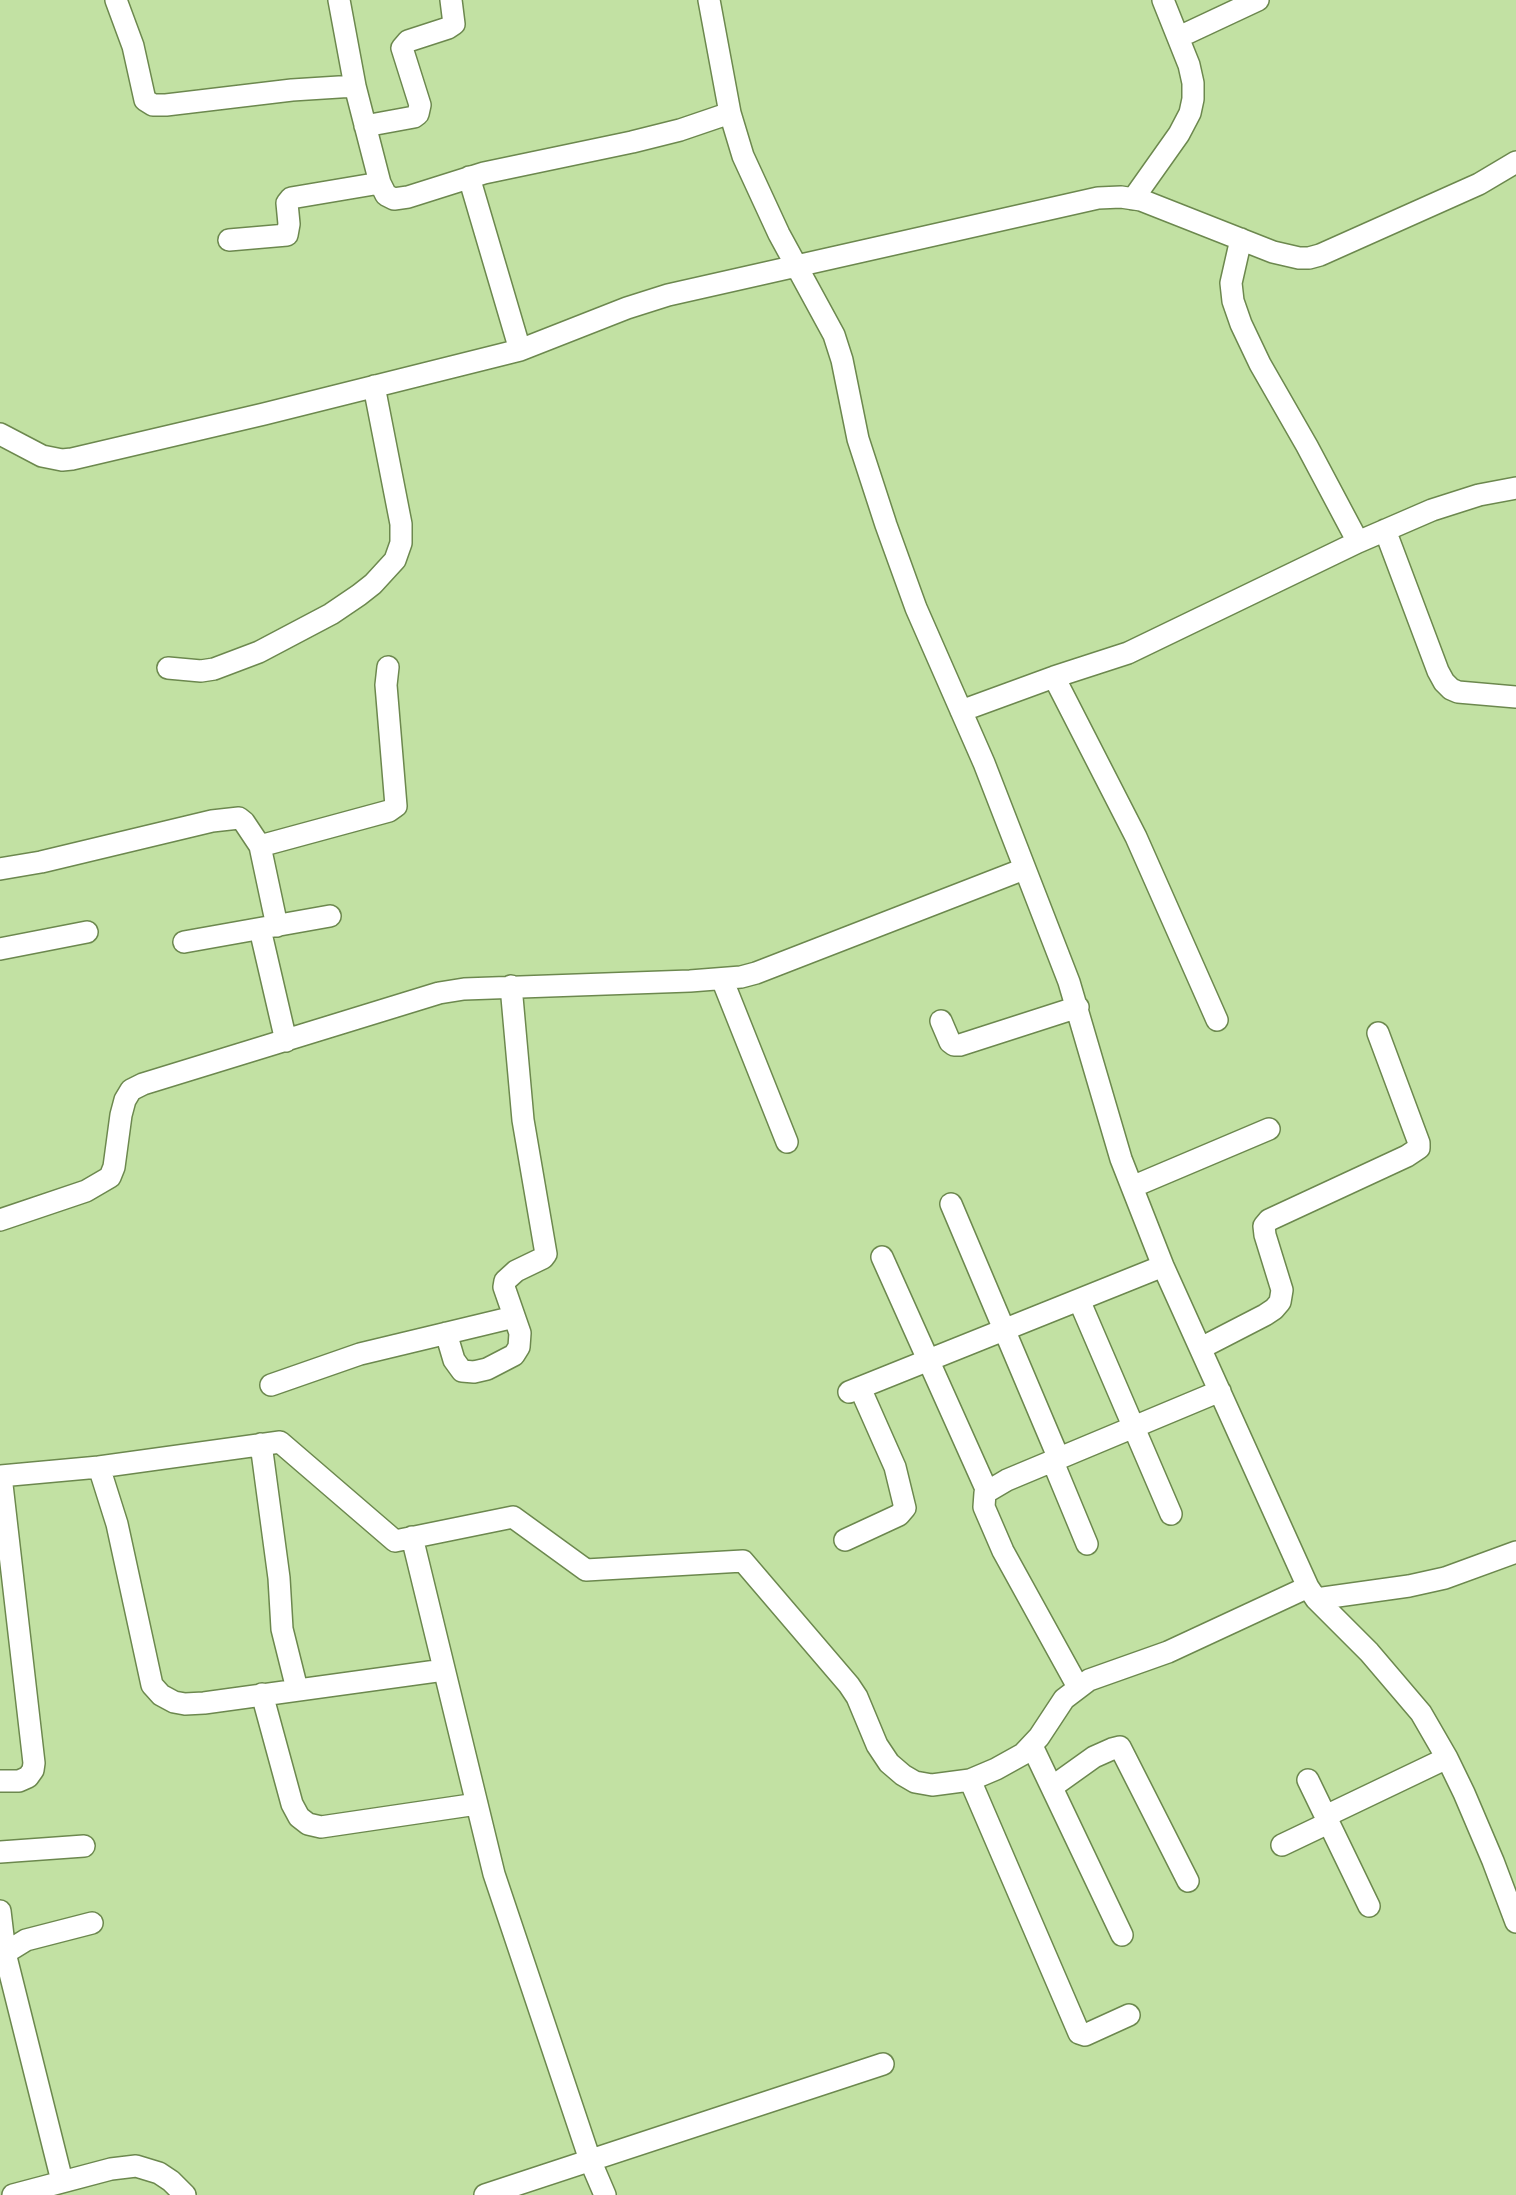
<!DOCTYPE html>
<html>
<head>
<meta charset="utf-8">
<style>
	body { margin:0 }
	canvas { display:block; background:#c2e1a3 }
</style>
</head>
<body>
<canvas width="1516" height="2195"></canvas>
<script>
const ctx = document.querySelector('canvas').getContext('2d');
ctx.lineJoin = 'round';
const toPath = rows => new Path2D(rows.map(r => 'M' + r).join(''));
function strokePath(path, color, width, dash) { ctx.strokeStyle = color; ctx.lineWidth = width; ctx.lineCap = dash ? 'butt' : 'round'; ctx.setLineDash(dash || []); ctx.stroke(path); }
const street = toPath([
	[116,0,133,46,145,100,153,105,166,105,292,90,355,86,380,183,386,195,394,199,408,197,484,173,632,142,680,130,730,113],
	[339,0,355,86],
	[709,0,730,113,743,156,779,234,834,335,842,360,858,439,886,525,916,608,984,763,1069,982,1121,1159,1163,1266,1308,1587,1316,1599,1369,1652,1421,1713,1447,1758,1464,1793,1493,1861,1516,1922],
	[1179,37,1258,0],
	[365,126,414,117,418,114,420,105,402,48,408,41,448,28,454,24,451,0],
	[469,177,520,350],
	[1133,199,1179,134,1190,113,1193,99,1193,83,1189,65,1163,0],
	[1241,239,1231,283,1233,301,1241,324,1260,364,1307,446,1358,542],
	[229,240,287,235,289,224,287,203,291,198,380,183],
	[0,434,42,456,62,460,72,459,264,414,520,350,627,308,668,295,1098,198,1121,197,1141,200,1273,252,1299,258,1309,258,1320,255,1479,184,1516,162],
	[1385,530,1438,671,1444,682,1451,689,1458,692,1516,697],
	[168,668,201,671,214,669,259,652,331,614,359,595,373,584,395,560,401,543,401,524,374,386],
	[1054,677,1136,837,1217,1020],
	[961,711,1054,677,1128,653,1358,542,1432,510,1479,495,1516,488],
	[260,846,389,811,396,806,386,685,388,667],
	[0,869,41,862,212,821,239,818,244,822,260,846,277,926],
	[260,929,286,1041],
	[184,942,330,916],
	[0,949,87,932],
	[722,979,787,1142],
	[941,1021,950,1042,954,1045,960,1045,1078,1007],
	[1132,1187,1269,1129],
	[951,1204,1059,1459],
	[0,1220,86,1191,110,1177,114,1167,121,1115,125,1100,131,1090,143,1084,439,993,464,989,690,981,741,977,756,973,1024,869],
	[882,1257,987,1491],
	[1079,1300,1171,1514],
	[446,1333,454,1360,462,1371,474,1372,487,1369,514,1355,519,1347,520,1333,504,1287,505,1281,516,1271,543,1258,546,1254,523,1120,511,986],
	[1201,1348,1265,1315,1274,1309,1280,1302,1282,1290,1265,1235,1264,1226,1269,1220,1407,1156,1419,1148,1419,1143,1378,1033],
	[271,1385,360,1354,514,1317],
	[849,1392,1163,1266],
	[261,1444,279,1578,282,1629,297,1689],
	[1053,1462,1087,1544],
	[99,1467,280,1442,395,1541,513,1517,586,1570,743,1561,849,1685,857,1697,877,1745,889,1763,903,1775,915,1782,932,1785,970,1780,996,1769,1023,1754,1039,1737,1064,1699,1089,1680,1168,1652,1308,1587],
	[0,1476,99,1467,117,1524,152,1685,161,1695,174,1702,185,1704,204,1703,444,1670],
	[412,1537,494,1874,590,2160,605,2195],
	[845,1540,899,1515,905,1508,895,1467,860,1388],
	[1316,1599,1409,1586,1445,1578,1516,1552],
	[1078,1687,1003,1551,984,1507,985,1493,1007,1480,1220,1391],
	[262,1694,292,1804,299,1817,308,1824,321,1827,477,1804],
	[1032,1746,1122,1935],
	[970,1780,1079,2033,1085,2035,1129,2015],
	[1308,1780,1369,1906],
	[0,1781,19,1781,28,1777,33,1770,34,1763,1,1476],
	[1052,1787,1094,1757,1112,1749,1120,1747,1188,1881],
	[1282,1845,1324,1825,1332,1813,1447,1758],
	[0,1852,84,1846],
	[0,1911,5,1953,62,2181],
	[5,1953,26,1940,92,1923],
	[13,2195,111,2169,136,2166,159,2173,171,2181,185,2195],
	[485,2195,883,2064]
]);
strokePath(street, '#6c884e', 24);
strokePath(street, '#fff', 21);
</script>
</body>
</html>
